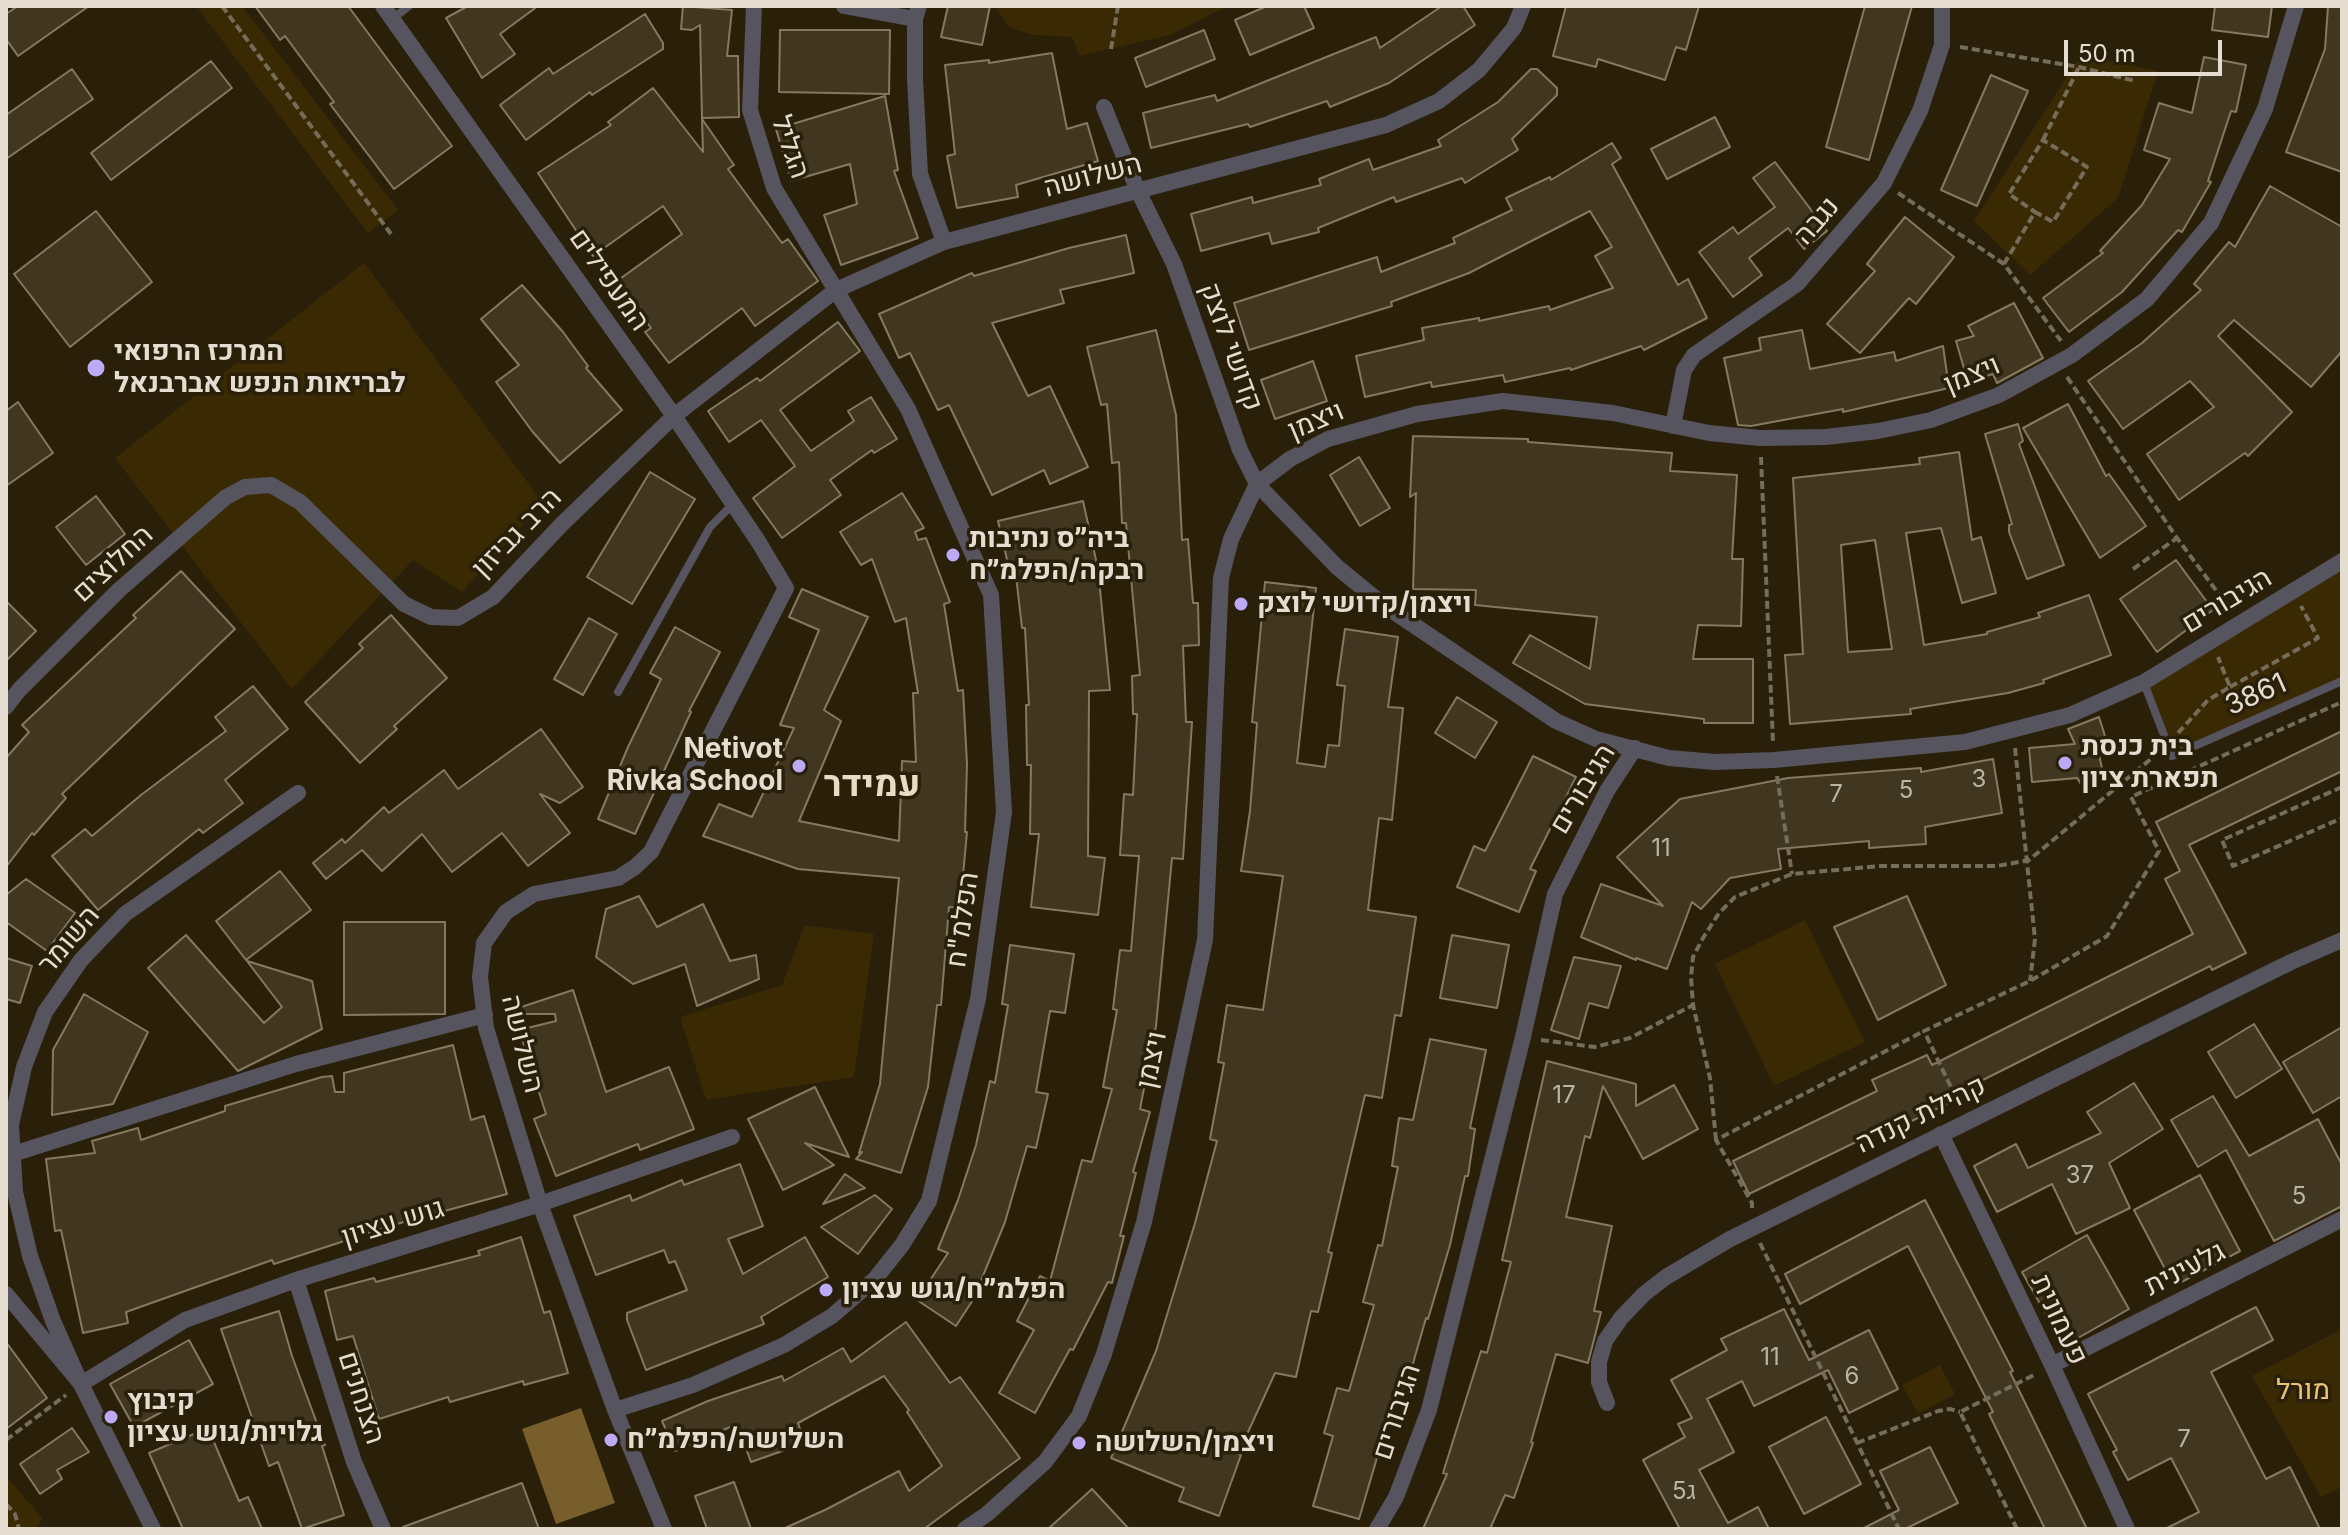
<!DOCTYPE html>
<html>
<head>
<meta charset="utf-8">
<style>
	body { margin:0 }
	#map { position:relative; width:2348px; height:1535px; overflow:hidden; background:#2a1f09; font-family:Inter,sans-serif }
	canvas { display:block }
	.frame { position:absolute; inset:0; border:8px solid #e4ddd0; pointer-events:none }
	.scale { position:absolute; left:2064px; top:40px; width:158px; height:36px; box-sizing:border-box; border:4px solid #e4ddd0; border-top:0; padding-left:10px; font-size:24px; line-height:28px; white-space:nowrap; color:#e4ddd0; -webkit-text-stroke:6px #2a1f09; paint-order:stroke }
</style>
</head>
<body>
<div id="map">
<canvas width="2348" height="1535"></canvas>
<div class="frame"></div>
<div class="scale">50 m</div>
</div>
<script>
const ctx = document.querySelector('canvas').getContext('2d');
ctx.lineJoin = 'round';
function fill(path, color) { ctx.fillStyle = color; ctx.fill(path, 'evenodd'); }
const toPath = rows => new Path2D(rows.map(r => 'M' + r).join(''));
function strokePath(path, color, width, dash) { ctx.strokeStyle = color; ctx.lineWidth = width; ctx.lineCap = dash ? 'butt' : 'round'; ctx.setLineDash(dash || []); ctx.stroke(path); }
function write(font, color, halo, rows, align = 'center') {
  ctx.font = font + ' Inter,Heebo,sans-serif'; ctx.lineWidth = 7; ctx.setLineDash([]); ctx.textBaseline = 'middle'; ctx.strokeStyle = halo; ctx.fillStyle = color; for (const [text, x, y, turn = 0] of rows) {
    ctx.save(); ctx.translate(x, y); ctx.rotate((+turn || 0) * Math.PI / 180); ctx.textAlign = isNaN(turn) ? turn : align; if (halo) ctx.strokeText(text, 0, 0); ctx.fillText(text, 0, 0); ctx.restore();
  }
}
const green = toPath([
	[196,6,242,6,398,210,368,233],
	[995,6,1227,6,1170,35,1080,56,1072,37,1033,35,1009,27],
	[2081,55,2158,71,2118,198,2030,275,1974,221],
	[364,263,543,503,462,592,413,560,292,689,115,458],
	[2342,561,2342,681,2172,756,2144,682],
	[1805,920,1865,1042,1774,1086,1715,964],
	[805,925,874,934,854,1077,706,1100,680,1017,782,985],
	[2342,1329,2342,1487,2321,1497,2252,1376],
	[1940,1365,1955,1394,1918,1414,1902,1385],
	[6,1476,42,1518,37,1529,6,1529]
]);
const water = toPath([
	[581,1408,615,1503,556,1524,522,1429]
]);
const building = toPath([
	[18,6,89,6,18,56,6,39,6,14,18,6],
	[255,6,348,6,452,146,394,189,330,104,334,102,285,36,280,40,255,6],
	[468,6,538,6,500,34,515,54,482,78,446,18,468,6],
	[683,6,732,10,727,56,738,56,739,117,702,118,700,25,692,30,681,29,683,6],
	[948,6,990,6,982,45,941,37,948,6],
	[1267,6,1304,6,1314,28,1250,55,1235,20,1267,6],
	[1442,6,1463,6,1475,25,1389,83,1330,107,1327,101,1250,127,1248,124,1151,148,1143,113,1215,95,1217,101,1376,37,1380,48,1442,6],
	[1566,6,1699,6,1686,50,1676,47,1665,80,1598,59,1596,67,1553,56,1566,6],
	[1865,6,1912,6,1869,160,1826,147,1865,6],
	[2215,6,2272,6,2268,37,2212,30,2215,6],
	[2328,6,2342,6,2342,172,2286,152,2325,49,2328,6],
	[645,14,663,43,663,49,592,95,590,92,526,140,500,105,549,68,553,74,645,14],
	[780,30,890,30,889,94,779,92,780,30],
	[1204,30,1215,59,1146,87,1135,58,1204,30],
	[1052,53,1067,129,1087,123,1098,161,1016,185,1018,197,957,208,947,156,955,154,945,65,989,60,989,63,1052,53],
	[2204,57,2246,65,2236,112,2231,111,2208,181,2211,182,2182,232,2178,230,2122,292,2069,332,2043,298,2103,253,2100,251,2142,205,2170,159,2144,150,2159,103,2192,113,2204,57],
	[211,61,232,88,111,180,91,153,211,61],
	[72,69,93,99,6,159,6,115,72,69],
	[1531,69,1537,69,1557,88,1557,95,1512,139,1518,150,1465,183,1462,178,1396,202,1394,197,1318,228,1319,232,1272,244,1269,233,1201,251,1191,214,1252,197,1253,203,1321,185,1319,179,1369,159,1373,170,1441,146,1438,140,1498,102,1531,69],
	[1991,75,2028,91,1977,206,1941,190,1991,75],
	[653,88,703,152,702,119,734,165,728,169,782,243,788,239,818,281,755,326,742,308,669,363,645,332,651,328,617,281,682,234,663,206,593,256,538,173,611,125,608,122,653,88],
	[885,96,898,170,894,171,918,238,841,265,824,215,857,204,850,164,791,181,776,129,885,96],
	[1715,117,1730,147,1667,179,1651,149,1715,117],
	[1612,143,1621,158,1612,164,1678,285,1688,279,1707,318,1644,350,1641,346,1571,370,1570,368,1505,382,1503,375,1432,387,1431,382,1365,397,1356,356,1424,340,1422,328,1479,318,1479,321,1549,306,1550,310,1613,288,1595,256,1612,247,1590,211,1469,273,1391,302,1392,306,1249,350,1234,303,1377,257,1381,272,1455,243,1453,238,1512,210,1506,198,1550,177,1551,180,1612,143],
	[1775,162,1827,231,1804,249,1788,228,1749,258,1762,275,1733,297,1699,252,1733,227,1738,234,1775,207,1753,178,1775,162],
	[2270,186,2342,227,2342,351,2311,387,2234,320,2218,336,2292,412,2248,456,2245,453,2179,500,2147,454,2214,407,2190,381,2123,429,2088,381,2142,343,2201,290,2194,284,2229,242,2235,247,2270,186],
	[96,211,152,282,70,347,14,274,96,211],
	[1905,217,1954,257,1916,304,1909,298,1860,353,1827,324,1875,271,1867,264,1905,217],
	[1126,235,1134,273,1060,290,1064,303,992,323,1028,396,1050,386,1088,467,1050,484,1044,470,992,495,949,405,938,410,910,353,899,358,879,314,972,273,974,276,1069,248,1126,235],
	[522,285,563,332,588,366,586,368,622,410,560,463,532,431,496,382,519,365,481,319,522,285],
	[2014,303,2043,358,1997,383,1993,374,1968,382,1956,341,1974,336,1968,326,2014,303],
	[838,322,860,351,780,410,811,451,854,421,848,411,871,397,897,439,874,453,872,450,830,480,841,495,782,538,753,498,795,466,761,420,729,442,708,411,757,378,760,381,838,322],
	[1156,330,1176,415,1182,540,1188,539,1193,603,1198,603,1199,645,1183,646,1186,722,1192,722,1183,859,1172,858,1156,1026,1140,1109,1150,1112,1133,1172,1136,1173,1120,1236,1124,1236,1112,1283,1108,1282,1073,1350,1070,1349,1035,1413,999,1393,1034,1330,1017,1321,1040,1276,1050,1281,1082,1160,1092,1162,1112,1089,1103,1087,1117,1010,1113,1009,1120,950,1131,951,1139,856,1120,855,1124,794,1133,795,1137,714,1133,714,1132,676,1140,675,1126,523,1122,523,1119,462,1112,463,1107,404,1101,405,1087,347,1156,330],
	[1802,330,1810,369,1894,352,1896,361,1943,346,1949,388,1843,412,1843,409,1751,426,1738,425,1724,358,1761,350,1759,338,1802,330],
	[1313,361,1327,401,1275,419,1261,380,1313,361],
	[18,402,53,453,6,486,6,411,18,402],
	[2068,404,2106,476,2109,474,2146,526,2100,558,2023,428,2068,404],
	[2018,424,2023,441,2019,444,2064,565,2027,579,2009,532,2009,525,2012,524,1985,434,2018,424],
	[1413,436,1528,439,1528,442,1672,453,1670,471,1737,475,1732,559,1743,559,1741,626,1698,625,1693,659,1753,659,1753,723,1704,723,1704,719,1585,704,1513,663,1530,635,1590,669,1597,617,1475,605,1476,590,1413,589,1416,493,1410,497,1413,436],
	[1959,452,1972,540,1981,537,1996,593,1962,603,1941,528,1906,533,1924,645,1987,634,1987,632,2040,617,2038,613,2089,595,2111,655,2043,680,2044,683,2008,693,1910,709,1911,714,1790,724,1785,655,1803,654,1793,478,1920,464,1919,458,1959,452],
	[1875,540,1892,649,1848,652,1841,545,1875,540],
	[1359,457,1390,508,1360,526,1330,475,1359,457],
	[650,472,695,499,632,604,587,577,650,472],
	[902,493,924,528,915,532,918,540,926,538,950,602,944,604,958,691,963,690,967,764,965,832,967,832,960,908,949,907,941,1005,937,1005,928,1087,901,1173,856,1159,862,1152,859,1153,880,1084,899,878,798,869,703,836,719,804,752,817,794,728,780,725,819,630,789,617,802,589,868,617,824,710,841,721,799,821,899,841,902,761,916,762,913,693,918,693,906,618,895,622,872,559,861,565,840,532,902,493],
	[96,496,125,534,86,565,56,527,96,496],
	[1083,501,1098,569,1110,690,1089,691,1088,856,1105,858,1098,915,1031,907,1039,834,1030,834,1031,765,1027,765,1026,705,1029,705,1025,628,1022,628,1015,567,1009,568,998,521,1083,501],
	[2176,560,2213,610,2157,652,2120,599,2176,560],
	[181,571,235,629,62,794,66,798,34,835,32,833,6,867,6,758,29,732,22,725,136,618,133,615,181,571],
	[1265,582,1316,588,1297,763,1325,767,1328,745,1339,746,1345,686,1337,685,1345,629,1398,637,1388,707,1403,708,1392,820,1379,818,1368,910,1416,917,1401,1016,1395,1015,1382,1098,1365,1095,1328,1252,1332,1253,1318,1312,1311,1311,1296,1377,1275,1373,1238,1454,1241,1455,1219,1516,1179,1501,1184,1488,1111,1458,1156,1351,1195,1223,1217,1141,1210,1139,1224,1063,1218,1062,1227,1005,1263,1010,1283,876,1241,871,1250,811,1257,723,1252,722,1265,582],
	[6,601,36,631,6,661,6,601],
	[391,615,447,678,394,726,397,729,360,763,305,702,363,648,359,644,391,615],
	[589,618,617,634,583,695,554,679,589,618],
	[675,627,720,652,689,711,691,712,635,834,598,819,628,747,661,679,650,673,675,627],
	[253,686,288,729,225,780,243,803,203,833,199,829,98,910,52,856,85,829,92,836,141,795,226,731,215,717,253,686],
	[1457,697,1497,722,1475,758,1435,733,1457,697],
	[2099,717,2105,736,2096,740,2104,778,2083,787,2077,778,2032,782,2029,748,2075,744,2068,729,2099,717],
	[541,729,583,787,560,803,540,794,570,833,528,866,502,833,452,872,422,834,382,871,362,850,326,879,313,863,342,839,345,843,384,807,389,813,444,770,458,789,541,729],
	[2342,731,2342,771,2189,845,2246,953,2212,970,2210,966,1947,1098,1949,1103,1895,1129,1893,1124,1749,1194,1733,1161,1877,1091,1872,1080,1927,1055,1932,1065,2193,934,2165,879,2180,871,2156,822,2342,731],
	[1533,756,1576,777,1530,869,1536,871,1519,912,1457,887,1474,846,1485,851,1533,756],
	[1993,759,2002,813,1925,827,1926,844,1869,848,1869,841,1778,849,1781,869,1730,878,1701,909,1692,902,1667,969,1636,958,1636,960,1581,937,1601,884,1663,906,1617,857,1680,799,1788,778,1921,768,1921,772,1993,759],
	[280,871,311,910,246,960,216,921,280,871],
	[26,879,75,913,47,951,6,922,6,895,26,879],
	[639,896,657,927,703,904,730,961,756,955,759,979,697,1006,685,964,633,984,596,957,606,909,639,896],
	[1907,896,1946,985,1878,1020,1834,927,1907,896],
	[344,922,445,922,445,1014,344,1015,344,922],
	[186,935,264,1023,282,1007,247,961,312,981,322,1029,238,1071,148,968,186,935],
	[1452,935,1509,945,1497,1008,1440,998,1452,935],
	[1010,945,1074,954,1065,1013,1050,1011,1036,1092,1048,1094,1036,1148,1027,1146,1005,1222,978,1288,980,1289,956,1326,917,1300,948,1253,938,1249,958,1200,976,1145,990,1081,995,1083,1008,1005,1002,1004,1010,945],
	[1574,957,1621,966,1608,1008,1589,1003,1579,1039,1551,1030,1574,957],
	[6,958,32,966,20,1003,6,999,6,958],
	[573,990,606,1092,669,1067,694,1129,640,1150,638,1144,556,1176,534,1119,546,1114,519,1030,556,1021,555,1014,510,1014,509,1011,573,990],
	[84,994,148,1032,113,1104,52,1115,53,1050,84,994],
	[2254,1024,2282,1069,2236,1098,2208,1052,2254,1024],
	[2342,1027,2342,1096,2313,1113,2283,1062,2342,1027],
	[1430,1039,1486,1050,1470,1128,1475,1129,1468,1176,1465,1176,1450,1245,1428,1319,1426,1318,1406,1388,1398,1386,1359,1519,1313,1506,1333,1436,1324,1433,1337,1388,1349,1391,1374,1305,1363,1302,1378,1245,1382,1246,1398,1167,1392,1166,1399,1118,1413,1120,1430,1039],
	[453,1045,471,1120,484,1116,507,1194,393,1225,274,1264,272,1260,126,1312,128,1323,83,1333,61,1230,55,1231,46,1159,95,1153,92,1141,138,1128,141,1140,225,1111,225,1106,322,1077,332,1076,335,1092,344,1092,344,1073,453,1045],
	[1547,1061,1636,1084,1636,1106,1674,1085,1698,1129,1643,1159,1603,1086,1590,1138,1585,1136,1566,1217,1612,1226,1594,1311,1601,1312,1588,1363,1556,1354,1531,1442,1533,1443,1514,1498,1505,1495,1490,1529,1423,1529,1447,1474,1443,1473,1481,1351,1487,1353,1511,1262,1502,1260,1547,1061],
	[2134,1083,2163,1129,2109,1163,2130,1208,2076,1234,2052,1184,1997,1212,1974,1166,2016,1144,2028,1168,2101,1133,2087,1112,2134,1083],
	[815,1087,849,1157,805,1143,834,1165,783,1190,748,1119,815,1087],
	[2213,1096,2249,1156,2318,1119,2342,1165,2342,1206,2274,1241,2226,1150,2198,1167,2171,1120,2213,1096],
	[740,1164,763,1226,728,1239,743,1274,805,1237,828,1277,761,1317,764,1324,646,1370,627,1320,627,1313,687,1290,675,1261,669,1263,664,1250,596,1275,574,1216,630,1195,632,1201,682,1180,684,1185,740,1164],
	[845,1174,865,1188,823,1204,845,1174],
	[2200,1175,2240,1251,2174,1286,2134,1210,2200,1175],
	[875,1195,892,1209,858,1254,821,1227,875,1195],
	[1925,1200,2013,1371,2010,1372,2087,1529,2045,1529,1989,1414,1993,1412,1908,1246,1800,1304,1785,1274,1925,1200],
	[2087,1235,2129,1309,2064,1346,2022,1272,2087,1235],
	[521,1237,544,1313,550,1311,568,1373,524,1385,523,1381,450,1402,448,1397,379,1419,353,1336,337,1340,325,1291,374,1278,376,1282,480,1255,478,1251,521,1237],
	[2256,1307,2273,1340,2211,1372,2266,1479,2290,1467,2320,1529,2165,1529,2199,1512,2171,1458,2128,1480,2113,1452,2117,1450,2088,1394,2256,1307],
	[1784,1309,1809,1360,1869,1330,1898,1389,1849,1413,1828,1370,1754,1406,1742,1381,1707,1399,1734,1452,1699,1470,1728,1523,1758,1507,1769,1529,1680,1529,1643,1460,1685,1437,1678,1424,1692,1418,1671,1380,1727,1350,1721,1339,1784,1309],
	[279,1311,292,1356,325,1445,322,1446,344,1515,302,1529,278,1462,269,1466,221,1329,279,1311],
	[906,1322,950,1383,960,1377,1020,1458,924,1529,783,1529,827,1509,899,1471,909,1491,942,1466,907,1412,909,1410,884,1376,798,1423,805,1443,751,1462,737,1424,675,1451,662,1421,708,1401,782,1376,784,1381,843,1348,851,1362,906,1322],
	[189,1340,213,1384,134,1427,110,1384,189,1340],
	[6,1342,47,1398,6,1429,6,1342],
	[1826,1417,1861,1484,1804,1514,1769,1447,1826,1417],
	[72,1428,89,1452,57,1470,62,1479,40,1494,20,1464,72,1428],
	[208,1428,239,1501,248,1497,262,1529,183,1529,149,1453,208,1428],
	[1930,1447,1958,1503,1905,1529,1862,1529,1899,1510,1880,1471,1930,1447],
	[734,1482,751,1529,707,1529,695,1496,734,1482],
	[522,1483,539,1529,404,1529,403,1527,522,1483],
	[1092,1489,1129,1529,1048,1529,1092,1489]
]);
const path = toPath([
	[222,6,391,234],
	[1960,47,2079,67,2135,81],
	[1111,49,1118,6],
	[2043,140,2079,67],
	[1898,193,2004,264,2061,341],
	[2004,264,2035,212,2053,222,2087,167,2043,140,2009,194,2035,212],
	[2067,377,2177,538,2230,609],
	[1761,457,1773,743],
	[2133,569,2177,538],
	[2230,687,2318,638,2301,606],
	[2178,733,2208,700,2230,687,2218,657],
	[2015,748,2035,939,2030,981],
	[1777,776,1792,874],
	[2342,787,2222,840,2233,866,2342,818],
	[1541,1040,1595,1047,1630,1038,1693,1005],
	[1961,1108,1924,1031,2030,981,2107,936,2159,851,2131,797,2342,702],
	[1716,1140,1710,1078,1693,1005,1691,977,1693,957,1703,938,1719,913,1735,897,1792,874,1881,866,1997,866,2029,860,2158,753],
	[1752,1208,1752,1203,1716,1140,1924,1031],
	[1760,1243,1899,1529],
	[6,1440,66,1395],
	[1857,1443,1938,1411,1950,1409,1960,1412],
	[6,1504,15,1514,19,1529],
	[2017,1529,1960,1412,2036,1374]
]);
const service = toPath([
	[392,19,409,6],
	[2144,683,2172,756,2342,681],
	[618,692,710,527,733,504]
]);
const minor = toPath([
	[383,6,674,416,758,541,786,588,651,852,635,867,618,878,534,894,506,912,484,943,480,977,486,1028,540,1204,615,1410,664,1529],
	[844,6,915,19],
	[919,6,915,19,915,79,920,174,944,242],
	[1104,107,1138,191,1174,264,1240,450,1257,484,1337,567,1381,603,1556,721,1596,739,1669,758,1715,762,1774,760,1965,742,2070,715,2144,682,2342,561],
	[1673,426,1684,370,1694,355,1797,284,1884,183,1920,111,1942,45,1942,6],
	[6,707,19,690,119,590,226,497,245,487,271,485,300,502,404,604,431,617,458,618,493,597,562,524,674,416,836,290,944,242,1386,125,1439,101,1479,70,1514,28,1523,6],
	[1941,1134,2052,1365,2127,1529],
	[13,1154,296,1064,485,1015],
	[296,1280,354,1462,383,1529],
	[6,1294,81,1384,153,1529],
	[2052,1365,2342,1219],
	[81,1384,53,1321,30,1256,15,1192,11,1125,24,1067,45,1012,81,960,125,914,298,793],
	[81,1384,185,1320,296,1280,540,1204,732,1137],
	[1607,1403,1599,1382,1599,1362,1605,1341,1621,1318,1644,1294,1666,1277,1730,1239,2291,962,2342,940],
	[615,1410,693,1385,784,1345,832,1316,875,1279,902,1245,929,1201,978,999,1004,812,991,595,908,409,774,188,750,110,754,6],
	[965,1529,987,1514,1045,1462,1079,1416,1104,1354,1144,1222,1205,940,1221,578,1231,539,1257,484,1290,459,1328,439,1417,414,1503,401,1613,413,1709,433,1760,438,1826,437,1878,431,1931,420,1999,395,2072,355,2147,299,2211,223,2265,109,2296,6],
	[1377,1529,1396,1497,1429,1410,1523,1037,1555,894,1607,791,1635,748]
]);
const markers = [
	[96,368,10,"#bcaaf6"],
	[953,555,8,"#bcaaf6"],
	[1241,604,8,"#bcaaf6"],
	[2065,763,8,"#bcaaf6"],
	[799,766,8,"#bcaaf6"],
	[826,1290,8,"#bcaaf6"],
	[111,1417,8,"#bcaaf6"],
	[611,1440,8,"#bcaaf6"],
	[1079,1443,8,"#bcaaf6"]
];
const numberNames = [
	["3",1979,780],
	["5",1906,791],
	["7",1836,795],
	["11",1661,849],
	["17",1564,1096],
	["37",2080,1176],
	["5",2299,1197],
	["11",1770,1358],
	["6",1852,1377],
	["7",2184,1440],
	["5ג",1684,1492]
];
const streetNames = [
	["הגליל",790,147,71],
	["השלושה",1093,176,-15],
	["נגבה",1817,221,-49],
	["המעפילים",609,280,55],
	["קדושי לוצק",1231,347,70],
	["ויצמן",1972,375,-23],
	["ויצמן",1316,421,-23],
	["הרב גביזון",517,533,-45],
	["החלוצים",113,564,-43],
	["הגיבורים",2227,601,-31],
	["3861",2256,695,-24],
	["הגיבורים",1583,789,-59],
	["הפלמ\"ח",963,920,-82],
	["השומר",69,940,-50],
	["השלושה",522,1044,76],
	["ויצמן",1152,1060,-78],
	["קהילת קנדה",1921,1115,-26],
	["גוש עציון",393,1223,-17],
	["גלעינית",2185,1269,-27],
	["פעמונית",2059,1320,65],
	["הצנחנים",361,1398,72],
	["הגיבורים",1397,1412,-72]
];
const poiNames = [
	["המרכז הרפואי",114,352],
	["לבריאות הנפש אברבנאל",114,384],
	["ביה״ס נתיבות",969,539],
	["רבקה/הפלמ״ח",969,571],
	["ויצמן/קדושי לוצק",1257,604],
	["בית כנסת",2081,747],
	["תפארת ציון",2081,779],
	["Netivot",783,750,"right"],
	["Rivka School",783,782,"right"],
	["הפלמ״ח/גוש עציון",842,1290],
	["קיבוץ",127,1401],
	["גלויות/גוש עציון",127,1433],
	["השלושה/הפלמ״ח",627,1440],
	["ויצמן/השלושה",1095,1443]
];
const parkNames = [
	["מורל",2303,1391]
];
const districtNames = [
	["עמידר",872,785]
];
fill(green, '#3a2a04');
fill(water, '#785e2a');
fill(building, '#413620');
strokePath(building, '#857961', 2);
strokePath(path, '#756c59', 4, [8, 4]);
strokePath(service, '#56545f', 8);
strokePath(minor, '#56545f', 16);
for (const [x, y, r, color] of markers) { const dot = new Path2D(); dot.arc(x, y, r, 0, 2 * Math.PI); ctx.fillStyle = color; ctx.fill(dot); strokePath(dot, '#2a1f09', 3); }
write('24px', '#bbb3a4', null, numberNames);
write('28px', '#e4ddd0', '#2a1f09', streetNames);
write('bold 28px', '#e4ddd0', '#2a1f09', poiNames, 'left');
write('28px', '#eac274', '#2a1f09', parkNames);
write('bold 36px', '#eadcc2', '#2a1f09', districtNames);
</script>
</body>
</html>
